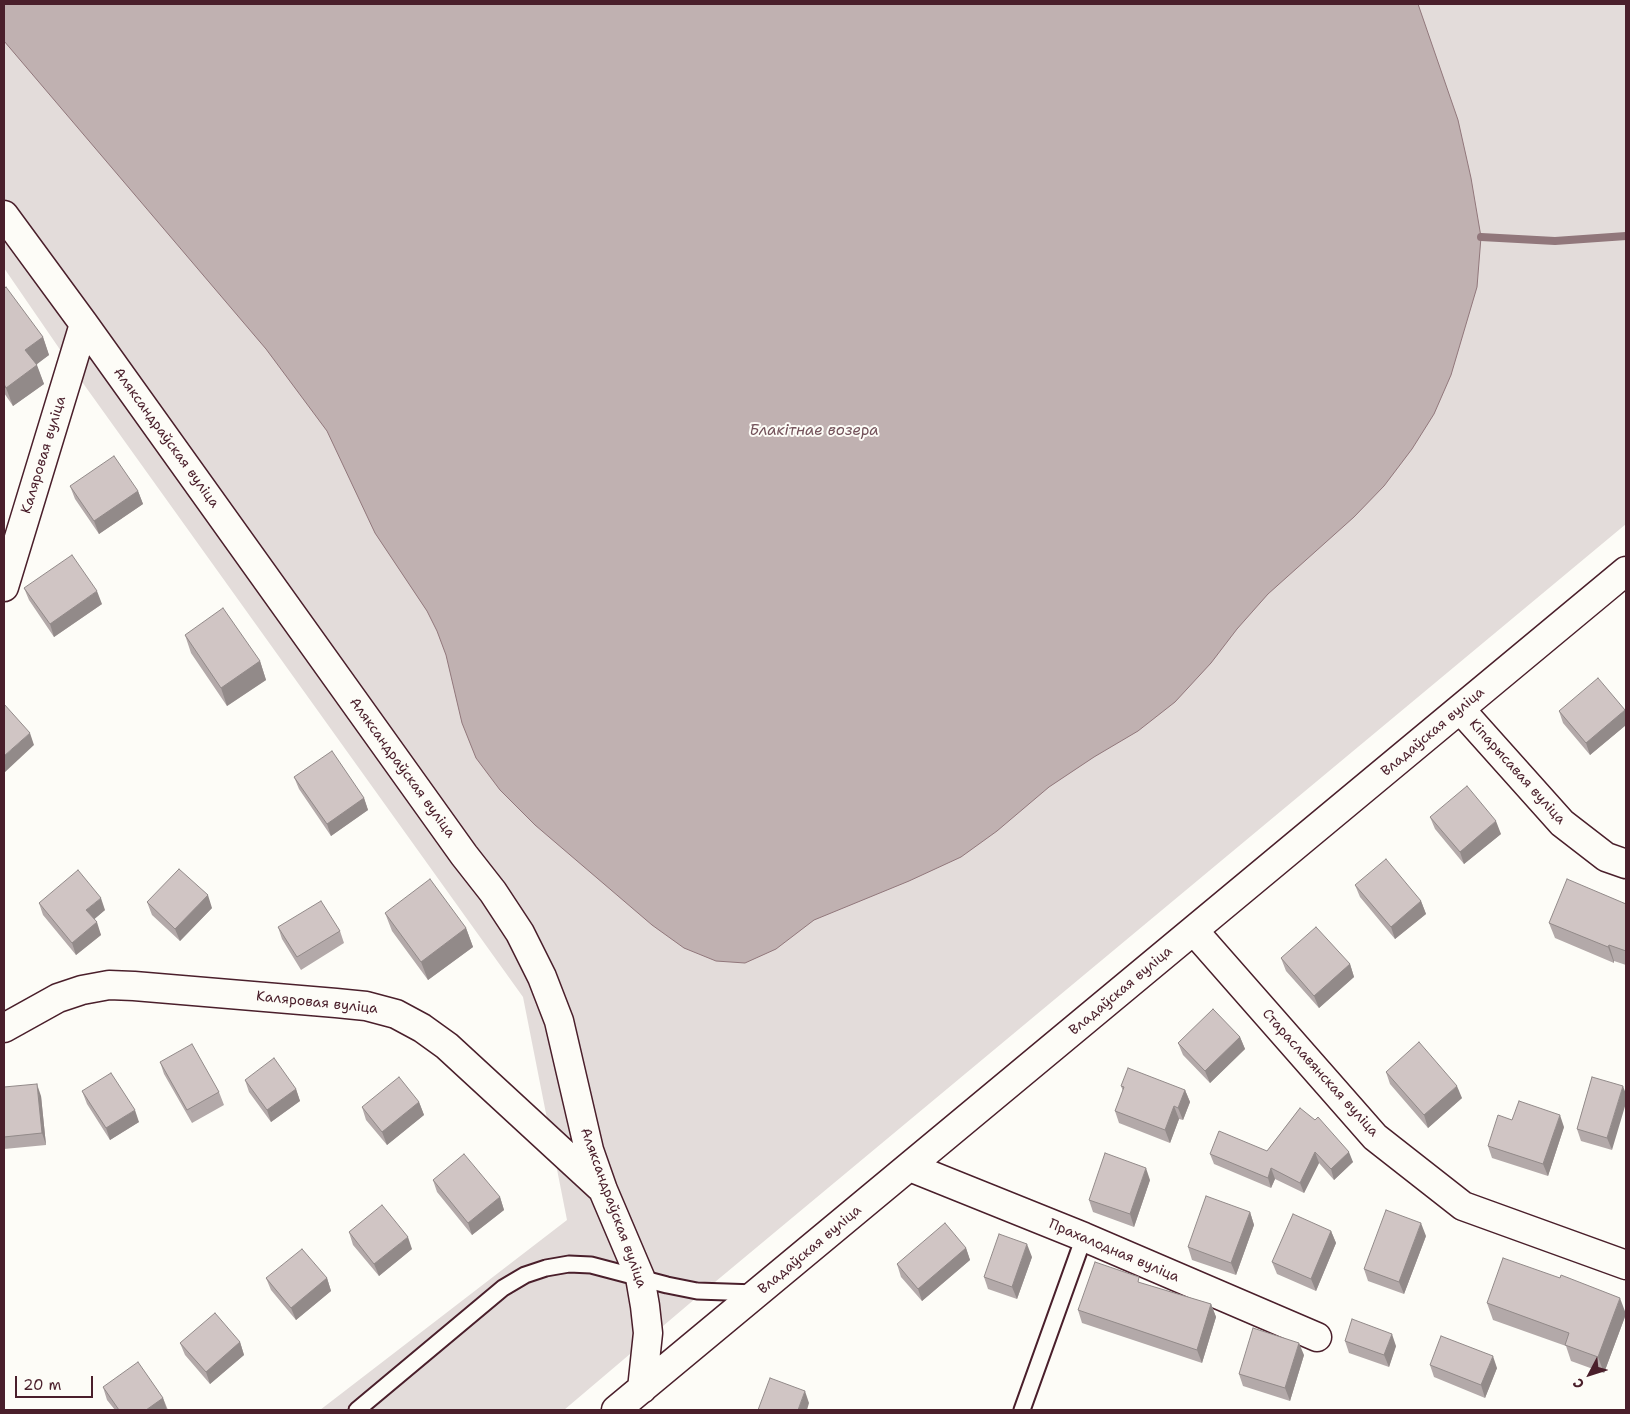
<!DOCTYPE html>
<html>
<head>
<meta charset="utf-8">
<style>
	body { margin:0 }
	#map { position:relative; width:1630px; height:1414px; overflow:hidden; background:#fdfcf7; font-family:"Shantell Sans",sans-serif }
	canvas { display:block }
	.frame { position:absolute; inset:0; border:5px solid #4a1f2b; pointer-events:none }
	.north { position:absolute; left:1565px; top:1349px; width:50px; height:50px; -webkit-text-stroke:4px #fdfcf7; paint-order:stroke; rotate:230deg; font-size:14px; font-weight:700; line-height:20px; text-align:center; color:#4a1f2b }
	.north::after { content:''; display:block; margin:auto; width:18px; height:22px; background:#4a1f2b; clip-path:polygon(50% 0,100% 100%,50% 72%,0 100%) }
	.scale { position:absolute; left:15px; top:1376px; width:78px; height:22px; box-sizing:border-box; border:2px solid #4a1f2b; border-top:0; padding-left:6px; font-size:15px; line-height:18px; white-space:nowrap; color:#4a1f2b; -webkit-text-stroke:4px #fdfcf7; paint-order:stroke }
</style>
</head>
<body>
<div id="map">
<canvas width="1630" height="1414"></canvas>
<div class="frame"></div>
<div class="north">С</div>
<div class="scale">20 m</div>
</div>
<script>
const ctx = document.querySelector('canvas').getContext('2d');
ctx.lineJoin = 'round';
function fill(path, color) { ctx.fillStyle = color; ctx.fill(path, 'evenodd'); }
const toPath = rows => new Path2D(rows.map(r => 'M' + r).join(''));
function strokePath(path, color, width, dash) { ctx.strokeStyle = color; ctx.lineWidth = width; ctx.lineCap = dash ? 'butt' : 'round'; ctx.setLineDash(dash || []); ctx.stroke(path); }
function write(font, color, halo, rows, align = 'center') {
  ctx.font = font + ' "Shantell Sans",sans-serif'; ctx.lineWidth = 4; ctx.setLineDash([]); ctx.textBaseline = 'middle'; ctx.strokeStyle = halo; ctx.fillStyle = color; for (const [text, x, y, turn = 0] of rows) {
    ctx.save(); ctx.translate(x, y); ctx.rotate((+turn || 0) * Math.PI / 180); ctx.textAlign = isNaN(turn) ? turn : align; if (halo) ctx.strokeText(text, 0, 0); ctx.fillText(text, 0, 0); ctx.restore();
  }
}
const green = toPath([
	[4,4,1626,4,1626,524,709,1287,564,1410,320,1410,567,1220,523,997,85,386,4,268]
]);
const water = toPath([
	[4,4,1418,4,1458,120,1471,178,1481,237,1477,287,1451,375,1434,414,1412,449,1384,486,1354,517,1268,594,1237,629,1211,663,1175,702,1138,731,1094,757,1049,787,997,831,961,857,909,881,814,920,776,949,745,963,716,961,684,948,652,925,535,825,500,790,476,758,462,723,446,655,437,631,427,611,375,533,327,431,266,349,4,41,4,4]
]);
const stream = toPath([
	[1481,237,1555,241,1626,236]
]);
const lane = toPath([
	[357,1410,503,1288,525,1275,546,1268,569,1264,591,1265,667,1285,697,1291,756,1293],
	[1022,1410,1084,1237]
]);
const street = toPath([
	[4,215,84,324,464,855,493,892,520,933,542,977,559,1021,589,1150,603,1190,640,1277,645,1306,648,1333,642,1389],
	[4,587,84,324],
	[1460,709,1562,823,1606,857,1626,864],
	[1194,931,1375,1137,1463,1206,1626,1265],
	[4,1028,58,998,82,990,109,985,134,986,336,1003,366,1006,396,1014,422,1028,447,1046,600,1187],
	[910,1167,1084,1237,1317,1337],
	[616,1410,1626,571]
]);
const wall = toPath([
	[4,289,43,337,49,355,36,364,44,384,13,406,4,393],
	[70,486,138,491,143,504,99,534,75,499],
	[24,588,102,604,54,637,29,600],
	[185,635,260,661,266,680,227,706,191,653],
	[1559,711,1626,713,1626,725,1590,755,1563,723],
	[294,777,364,798,368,810,331,836,299,789],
	[1430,817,1501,834,1464,864,1435,829],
	[1355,885,1421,901,1426,914,1395,939,1360,897],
	[147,902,212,908,180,941,152,915],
	[39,903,105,910,94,919,101,935,76,955,43,915],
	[1626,904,1626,965,1614,961,1614,963,1555,938,1549,923],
	[385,913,466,928,473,947,428,980,392,931],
	[278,927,340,931,344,943,301,970,282,939],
	[1281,958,1350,964,1354,977,1319,1008,1286,971],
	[1240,1037,1245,1049,1210,1083,1183,1055,1178,1043],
	[160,1062,219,1092,224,1105,192,1123,164,1074],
	[1386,1072,1462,1098,1428,1128,1390,1084],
	[1592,1077,1612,1150,1581,1141,1577,1129],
	[245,1080,296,1089,300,1101,271,1122,249,1092],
	[1121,1086,1185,1090,1190,1102,1183,1120,1179,1119,1170,1143,1119,1123,1115,1111,1123,1091],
	[4,1087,41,1096,46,1145,4,1149],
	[82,1091,139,1122,110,1140,87,1104],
	[419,1102,424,1115,387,1145,366,1120,362,1107],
	[1300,1108,1353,1162,1334,1180,1319,1163,1304,1193,1275,1179,1271,1188,1214,1164,1210,1154,1267,1151],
	[1564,1127,1548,1176,1492,1158,1488,1146],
	[433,1180,500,1197,504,1210,472,1235,437,1192],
	[1150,1180,1134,1227,1093,1212,1089,1200],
	[1250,1212,1254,1225,1236,1275,1192,1260,1188,1247],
	[1331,1231,1336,1243,1316,1291,1277,1274,1272,1262],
	[349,1232,412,1249,379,1276,353,1245],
	[1426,1236,1404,1294,1368,1281,1364,1269],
	[966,1248,970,1260,922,1301,901,1277,897,1264],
	[1032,1257,1017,1299,988,1289,984,1277],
	[266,1278,327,1278,331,1291,296,1320,271,1290],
	[1560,1278,1626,1314,1604,1373,1571,1361,1566,1346,1493,1320,1487,1303],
	[1141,1283,1211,1304,1216,1317,1202,1363,1082,1323,1078,1310],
	[1345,1341,1396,1346,1389,1367,1349,1353],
	[240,1342,244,1355,210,1384,185,1355,180,1343],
	[1304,1355,1290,1401,1243,1386,1239,1374],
	[1430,1365,1497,1368,1485,1398,1434,1377],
	[103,1387,163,1398,168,1410,115,1410,107,1400]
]);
const shadedWall = toPath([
	[43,337,49,355,32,368,25,350],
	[37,365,44,384,13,406,6,388],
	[138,491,143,504,99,534,94,521],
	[97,591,102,604,54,637,50,624],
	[260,661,266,680,227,706,221,688],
	[1625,710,1626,713,1626,725,1590,755,1586,743],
	[30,733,34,745,4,773,4,756],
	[364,798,368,810,331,836,327,824],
	[1496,821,1501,834,1464,864,1460,852],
	[208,895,212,908,180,941,175,929],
	[101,898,105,910,91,922,86,910],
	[1421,901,1426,914,1395,939,1391,927],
	[97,922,101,935,76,955,72,943],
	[466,928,473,947,428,980,421,962],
	[1609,945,1614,961,1614,963,1608,947],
	[1350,964,1354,977,1319,1008,1314,996],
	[1240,1037,1245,1049,1210,1083,1205,1071],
	[37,1084,41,1096,46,1145,42,1133],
	[1457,1086,1462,1098,1428,1128,1424,1115],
	[1623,1086,1626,1094,1626,1103,1612,1150,1607,1138],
	[296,1089,300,1101,271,1122,267,1110],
	[1185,1090,1190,1102,1183,1120,1178,1108],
	[419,1102,424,1115,387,1145,382,1132],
	[1174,1106,1179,1119,1170,1143,1165,1130],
	[135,1110,139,1122,110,1140,106,1128],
	[1560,1115,1564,1127,1548,1176,1543,1164],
	[1315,1152,1319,1163,1304,1193,1300,1183],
	[1349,1152,1353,1162,1334,1180,1331,1169],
	[1146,1168,1150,1180,1134,1227,1130,1214],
	[1271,1168,1275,1179,1271,1188,1268,1178],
	[500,1197,504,1210,472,1235,468,1223],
	[1250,1212,1254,1225,1236,1275,1231,1263],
	[1421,1223,1426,1236,1404,1294,1399,1282],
	[1331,1231,1336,1243,1316,1291,1311,1279],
	[408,1237,412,1249,379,1276,374,1264],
	[1027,1244,1032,1257,1017,1299,1012,1287],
	[966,1248,970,1260,922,1301,918,1289],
	[327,1278,331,1291,296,1320,291,1308],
	[1620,1298,1626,1314,1604,1373,1598,1357],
	[1211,1304,1216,1317,1202,1363,1197,1350],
	[1392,1334,1396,1346,1389,1367,1384,1355],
	[240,1342,244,1355,210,1384,206,1372],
	[1299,1343,1304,1355,1290,1401,1285,1388],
	[1493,1356,1497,1368,1485,1398,1481,1385],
	[805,1391,809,1403,807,1410,798,1410],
	[163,1398,167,1410,146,1410]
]);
const building = toPath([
	[6,287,43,337,25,350,37,365,6,388,4,384,4,289,6,287],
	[114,456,138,491,94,521,70,486,114,456],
	[72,555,97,591,50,624,24,588,72,555],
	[223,608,260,661,221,688,185,635,223,608],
	[1598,678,1625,710,1586,743,1559,711,1598,678],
	[4,704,30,733,4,756,4,704],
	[332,751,364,798,327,824,294,777,332,751],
	[1467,786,1496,821,1460,852,1430,817,1467,786],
	[1386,859,1421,901,1391,927,1355,885,1386,859],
	[179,869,208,895,175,929,147,902,179,869],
	[78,870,101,898,86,910,97,922,72,943,39,903,78,870],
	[430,879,466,928,421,962,385,913,430,879],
	[1567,879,1626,904,1626,951,1609,945,1608,947,1549,923,1567,879],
	[321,901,340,931,297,957,278,927,321,901],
	[1316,927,1350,964,1314,996,1281,958,1316,927],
	[1213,1009,1240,1037,1205,1071,1178,1043,1213,1009],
	[1419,1042,1457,1086,1424,1115,1386,1072,1419,1042],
	[192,1044,219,1092,187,1110,160,1062,192,1044],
	[274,1058,296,1089,267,1110,245,1080,274,1058],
	[1128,1068,1185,1090,1178,1108,1174,1106,1165,1130,1115,1111,1124,1087,1121,1086,1128,1068],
	[111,1073,135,1110,106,1128,82,1091,111,1073],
	[399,1077,419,1102,382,1132,362,1107,399,1077],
	[1592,1077,1623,1086,1607,1138,1577,1129,1592,1077],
	[37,1084,42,1133,4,1137,4,1087,37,1084],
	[1519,1101,1560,1115,1543,1164,1488,1146,1498,1115,1512,1120,1519,1101],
	[1300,1108,1315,1120,1318,1117,1349,1152,1331,1169,1315,1152,1300,1183,1271,1168,1268,1178,1210,1154,1219,1131,1267,1151,1300,1108],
	[1105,1153,1146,1168,1130,1214,1089,1200,1105,1153],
	[464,1154,500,1197,468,1223,433,1180,464,1154],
	[1206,1196,1250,1212,1231,1263,1188,1247,1206,1196],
	[382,1205,408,1237,374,1264,349,1232,382,1205],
	[1386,1210,1421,1223,1399,1282,1364,1269,1386,1210],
	[1293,1214,1331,1231,1311,1279,1272,1262,1293,1214],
	[945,1223,966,1248,918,1289,897,1264,945,1223],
	[999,1234,1027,1244,1012,1287,984,1277,999,1234],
	[302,1249,327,1278,291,1308,266,1278,302,1249],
	[1503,1258,1560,1278,1561,1275,1620,1298,1598,1357,1565,1345,1569,1333,1487,1303,1503,1258],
	[1095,1262,1139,1277,1138,1282,1211,1304,1197,1350,1078,1310,1095,1262],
	[215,1313,240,1342,206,1372,180,1343,215,1313],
	[1352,1319,1392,1334,1384,1355,1345,1341,1352,1319],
	[1253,1328,1299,1343,1285,1388,1239,1374,1253,1328],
	[1441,1336,1493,1356,1481,1385,1430,1365,1441,1336],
	[138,1362,163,1398,146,1410,119,1410,103,1387,138,1362],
	[770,1378,805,1391,798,1410,758,1410,770,1378]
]);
const streetNames = [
	["Аляксандраўская вуліца",166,438,54],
	["Каляровая вуліца",44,455,-73],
	["Владаўская вуліца",1433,732,-40],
	["Аляксандраўская вуліца",402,768,54],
	["Кіпарысавая вуліца",1517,772,48],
	["Владаўская вуліца",1121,991,-40],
	["Каляровая вуліца",317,1003,6],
	["Стараславянская вуліца",1320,1073,48],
	["Аляксандраўская вуліца",613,1208,70],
	["Владаўская вуліца",810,1250,-40],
	["Прахалодная вуліца",1114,1251,23]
];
const waterNames = [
	["Блакітнае возера",814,431]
];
fill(green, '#e3dcda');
fill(water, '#c0b1b1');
strokePath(water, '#91777b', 1);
strokePath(stream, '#91777b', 8);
strokePath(lane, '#4a1f2b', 19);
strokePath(street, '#4a1f2b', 31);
strokePath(lane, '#fdfcf7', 15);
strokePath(street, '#fdfcf7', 28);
fill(wall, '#b3a9a9');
fill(shadedWall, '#928a89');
fill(building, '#d0c5c4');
strokePath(building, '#928a89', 1);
write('14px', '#4a1f2b', '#fdfcf7', streetNames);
write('italic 15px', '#73525a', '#fdfcf7', waterNames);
</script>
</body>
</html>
